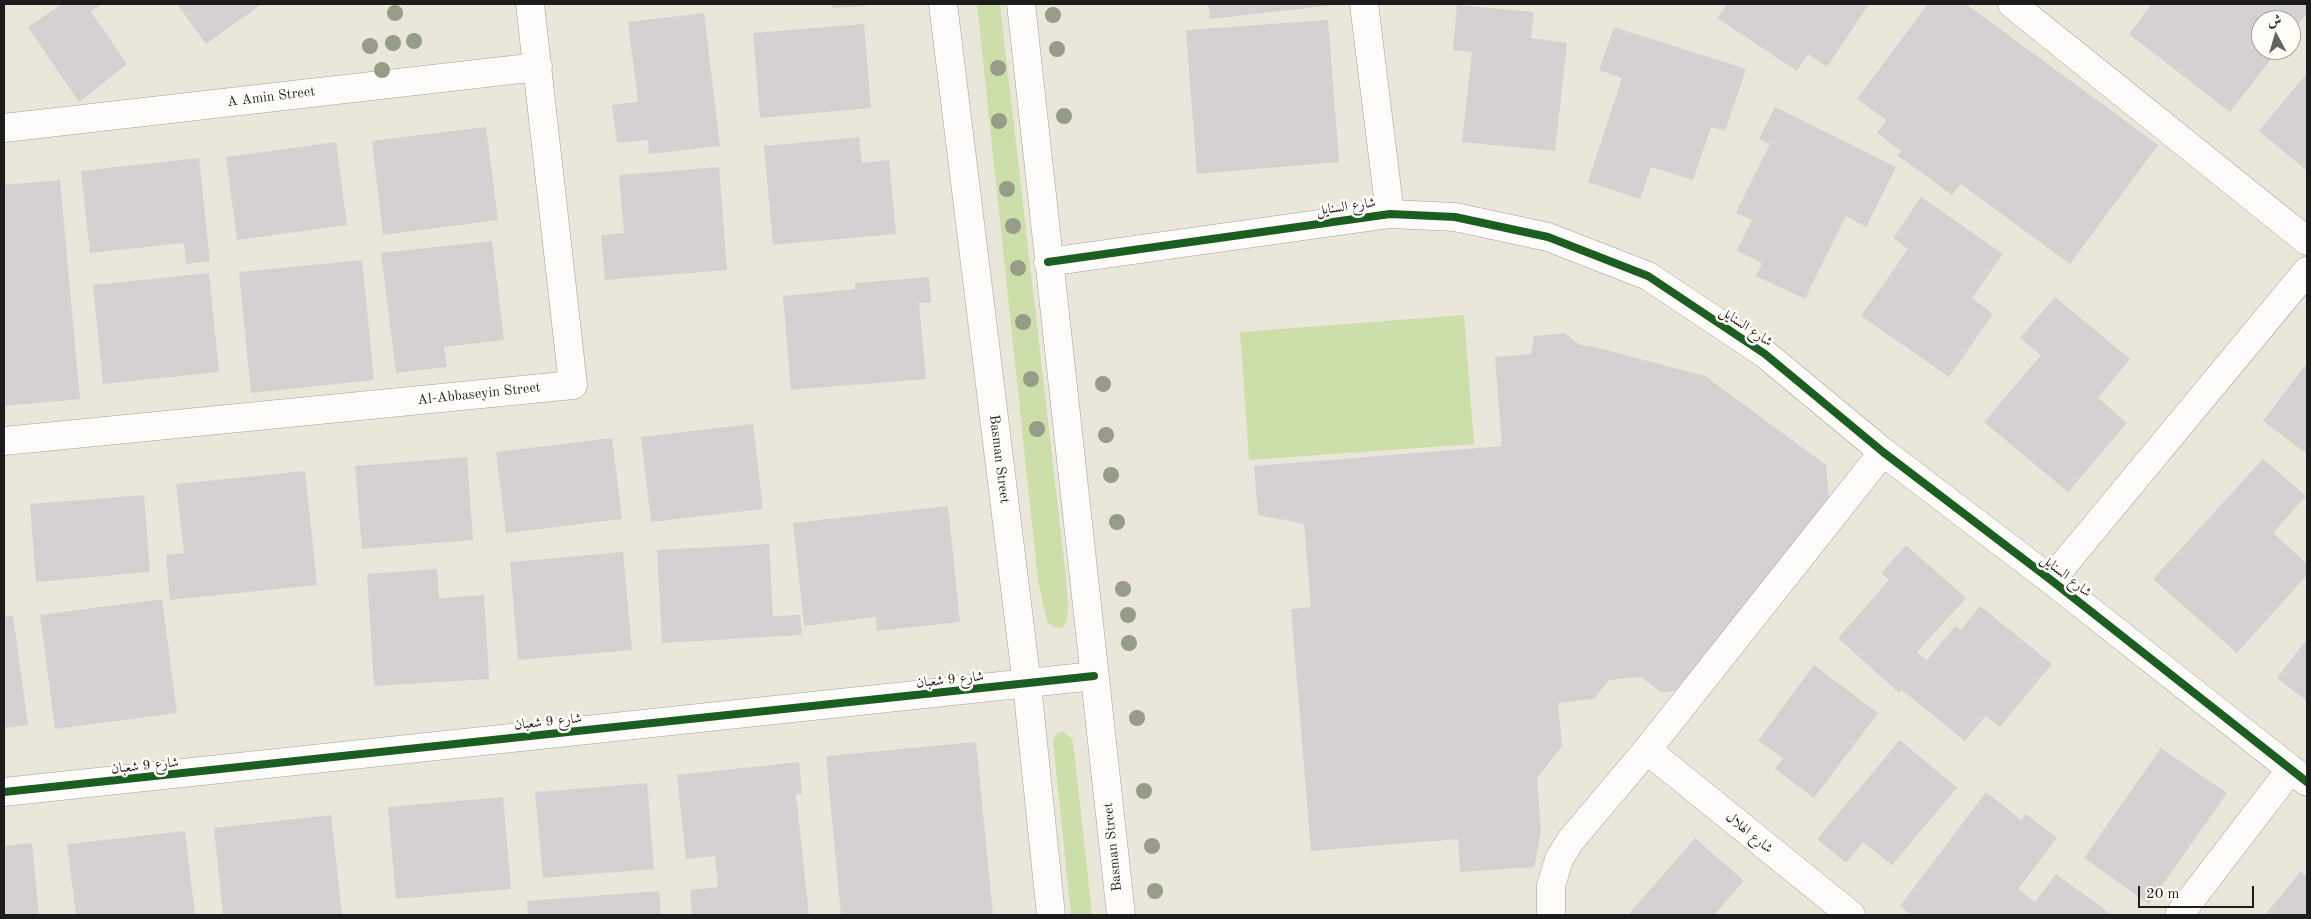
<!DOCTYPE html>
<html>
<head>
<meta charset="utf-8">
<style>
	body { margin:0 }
	#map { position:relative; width:2311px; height:919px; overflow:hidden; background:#eae7da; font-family:"Old Standard TT",Amiri,serif }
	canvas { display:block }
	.frame { position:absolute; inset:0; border:5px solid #1c1c1c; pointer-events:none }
	.north { position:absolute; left:2251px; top:10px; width:50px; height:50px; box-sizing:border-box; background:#fdfcf7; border:1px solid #a3a29f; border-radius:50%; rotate:354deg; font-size:14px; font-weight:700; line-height:20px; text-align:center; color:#1c1c1c }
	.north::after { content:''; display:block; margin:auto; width:18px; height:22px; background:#64635e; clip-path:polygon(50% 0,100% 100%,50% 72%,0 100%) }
	.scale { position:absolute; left:2138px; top:886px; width:116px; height:22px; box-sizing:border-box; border:2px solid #1c1c1c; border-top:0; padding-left:6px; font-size:15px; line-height:18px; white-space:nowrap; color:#1c1c1c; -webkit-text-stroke:4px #fdfcf7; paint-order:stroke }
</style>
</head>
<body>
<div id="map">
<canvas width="2311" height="919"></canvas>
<div class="frame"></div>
<div class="north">ش</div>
<div class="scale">20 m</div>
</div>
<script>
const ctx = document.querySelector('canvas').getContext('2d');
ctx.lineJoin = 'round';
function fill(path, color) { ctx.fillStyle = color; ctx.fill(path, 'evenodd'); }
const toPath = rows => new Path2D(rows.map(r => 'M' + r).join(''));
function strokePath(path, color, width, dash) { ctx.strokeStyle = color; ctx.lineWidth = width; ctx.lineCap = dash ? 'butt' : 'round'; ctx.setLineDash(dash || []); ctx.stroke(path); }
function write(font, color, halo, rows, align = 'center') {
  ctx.font = font + ' "Old Standard TT",Amiri,serif'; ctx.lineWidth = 5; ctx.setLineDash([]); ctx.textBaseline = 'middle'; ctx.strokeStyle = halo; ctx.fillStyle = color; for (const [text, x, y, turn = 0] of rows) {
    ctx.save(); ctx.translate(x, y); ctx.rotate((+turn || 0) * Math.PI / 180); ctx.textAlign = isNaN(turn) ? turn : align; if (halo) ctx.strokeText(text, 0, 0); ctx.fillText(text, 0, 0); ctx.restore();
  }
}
const green = toPath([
	[977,4,1000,4,1066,577,1068,606,1067,619,1062,628,1053,627,1047,621,1038,581],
	[1464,315,1474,444,1249,460,1240,332],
	[1062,731,1072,739,1074,750,1092,915,1071,915,1053,741,1056,734]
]);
const building = toPath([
	[62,4,102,4,91,12,127,64,79,102,28,27],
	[177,4,262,4,206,44],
	[832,4,866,4,867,6,832,8],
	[1208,4,1335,4,1335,5,1210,19],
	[1727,4,1869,4,1827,67,1808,54,1797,71,1717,18],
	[1928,4,1966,4,2158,145,2070,264,1961,184,1952,195,1897,155,1901,151,1877,133,1886,120,1857,99],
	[2152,4,2307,4,2307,13,2291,34,2291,20,2261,20,2261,50,2278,50,2230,112,2129,34],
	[1457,5,1534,12,1531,38,1567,43,1555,151,1462,142,1472,52,1453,50],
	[704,13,720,146,649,154,648,140,617,143,612,105,638,102,628,22],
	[1328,20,1339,162,1197,174,1186,30],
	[864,24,871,108,760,118,753,33],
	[1614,27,1746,69,1725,131,1711,127,1693,180,1651,167,1640,199,1588,182,1622,78,1599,70],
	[2307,73,2307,171,2259,131],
	[1775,107,1896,167,1866,227,1846,216,1805,299,1756,276,1762,263,1737,251,1752,220,1736,213,1770,144,1759,139],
	[486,127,498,220,383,235,372,141],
	[859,137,862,163,889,160,896,234,773,245,764,146],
	[336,142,347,225,237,240,226,157],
	[199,158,210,261,186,264,184,243,90,253,81,171],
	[719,167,727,270,605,280,601,235,624,233,619,175],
	[60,180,80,399,4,406,4,185],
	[1921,197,2003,254,1972,298,1993,314,1949,377,1861,316,1908,249,1893,238],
	[492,241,504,340,444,347,447,367,396,373,381,253],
	[362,260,374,380,251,393,239,272],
	[209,273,219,372,103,384,93,285],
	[929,277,931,303,919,303,926,379,791,390,783,296,855,289,855,283],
	[2055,297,2130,359,2098,398,2127,423,2068,492,1984,422,2041,355,2020,338],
	[1564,333,1580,345,1591,346,1705,376,1826,465,1830,513,1692,690,1661,692,1641,677,1609,680,1594,699,1558,703,1562,746,1537,778,1541,832,1534,867,1460,872,1458,839,1311,851,1291,609,1311,607,1304,524,1258,515,1254,466,1502,446,1495,357,1531,354,1534,336],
	[2307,363,2307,454,2263,421],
	[753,424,763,509,651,522,641,437],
	[612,438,622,519,506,533,496,452],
	[467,457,473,540,362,549,355,466],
	[2263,459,2306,496,2273,533,2307,564,2307,575,2237,653,2153,579],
	[305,471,317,585,170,600,166,555,184,553,176,484],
	[144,495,150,572,36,582,30,504],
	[948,506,960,622,877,631,876,617,804,626,793,523],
	[769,544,773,616,800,615,802,635,662,643,657,550],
	[1906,545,1966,598,1917,652,1927,660,1955,626,1961,630,1980,606,2052,664,2000,727,1986,716,1965,741,1902,690,1899,693,1838,638,1889,580,1881,573],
	[623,552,632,650,518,660,510,562],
	[437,569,439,598,484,595,489,679,374,686,367,574],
	[162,599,177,713,55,729,40,615],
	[13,615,28,725,4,728,4,617],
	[2307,639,2307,701,2277,678],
	[1814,665,1878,713,1814,798,1775,769,1783,758,1758,741],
	[1900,740,1957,788,1892,865,1863,842,1846,863,1817,839],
	[976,742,993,915,841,915,826,756],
	[2161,748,2227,793,2149,904,2084,858],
	[799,762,802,794,796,794,809,915,692,915,690,890,718,887,715,856,686,859,677,775],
	[647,783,654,869,543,878,535,792],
	[1986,792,2021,820,2026,814,2057,838,2018,889,2035,902,2056,874,2112,915,1912,915,1900,906],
	[503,797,511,889,396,899,388,807],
	[331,815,342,915,223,915,214,828],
	[185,831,195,915,76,915,67,844],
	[1695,838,1744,881,1714,915,1628,915],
	[32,843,39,915,4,915,4,846],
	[2301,871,2307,877,2307,915,2265,915],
	[659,891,661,915,528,915,527,901]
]);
const minor = toPath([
	[1364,4,1390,214],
	[2012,4,2307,241],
	[4,128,538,67],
	[1048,262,1390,214,1455,217,1548,237,1648,276,1765,354,1883,452,2051,580,2307,782],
	[4,441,573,385,530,4],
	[2051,580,2307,271],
	[1647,750,1851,915],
	[1551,915,1551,886,1559,859,1571,840,1647,750,1883,452],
	[2179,915,2291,769]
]);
const tertiary = toPath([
	[4,792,1094,676]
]);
const primary = toPath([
	[943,4,1027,685,1051,915],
	[1021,4,1121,915]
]);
const cycleway = toPath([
	[1048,262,1390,214,1455,217,1548,237,1648,276,1765,354,1883,452,2051,580,2307,782],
	[4,792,1094,676]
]);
const trees = [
	[395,13],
	[1053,15],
	[414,41],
	[393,43],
	[370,46],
	[1057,49],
	[998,68],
	[382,70],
	[1064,116],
	[999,121],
	[1007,189],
	[1013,226],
	[1018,268],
	[1023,322],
	[1031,379],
	[1103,384],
	[1037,429],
	[1106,435],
	[1111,475],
	[1117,522],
	[1123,589],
	[1128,615],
	[1129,643],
	[1137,718],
	[1144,791],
	[1152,846],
	[1155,891]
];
const streetNames = [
	["A Amin Street",271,97,-7],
	["شارع السنايل",1346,207,-8],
	["شارع السنايل",1746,327,34],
	["Al-Abbaseyin Street",479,394,-6],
	["Basman Street",999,459,83],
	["شارع السنايل",2066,576,38],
	["شارع 9 شعبان",950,680,-6],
	["شارع 9 شعبان",548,722,-6],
	["شارع 9 شعبان",145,766,-6],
	["شارع الهلال",1749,833,39],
	["Basman Street",1113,847,-96]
];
fill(green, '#ccdfaa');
fill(building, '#d5d0d2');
strokePath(minor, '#a09e96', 29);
strokePath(tertiary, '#a09e96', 29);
strokePath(primary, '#a09e96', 29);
strokePath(minor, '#fcfbf9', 28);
strokePath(tertiary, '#fcfbf9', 28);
strokePath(primary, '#fcfbf9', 28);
strokePath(cycleway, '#1b5e20', 8);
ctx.fillStyle = '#969c85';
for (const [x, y] of trees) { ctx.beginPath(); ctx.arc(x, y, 8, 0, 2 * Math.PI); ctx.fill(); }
write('14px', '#1c1c1c', '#fdfcf7', streetNames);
</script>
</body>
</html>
